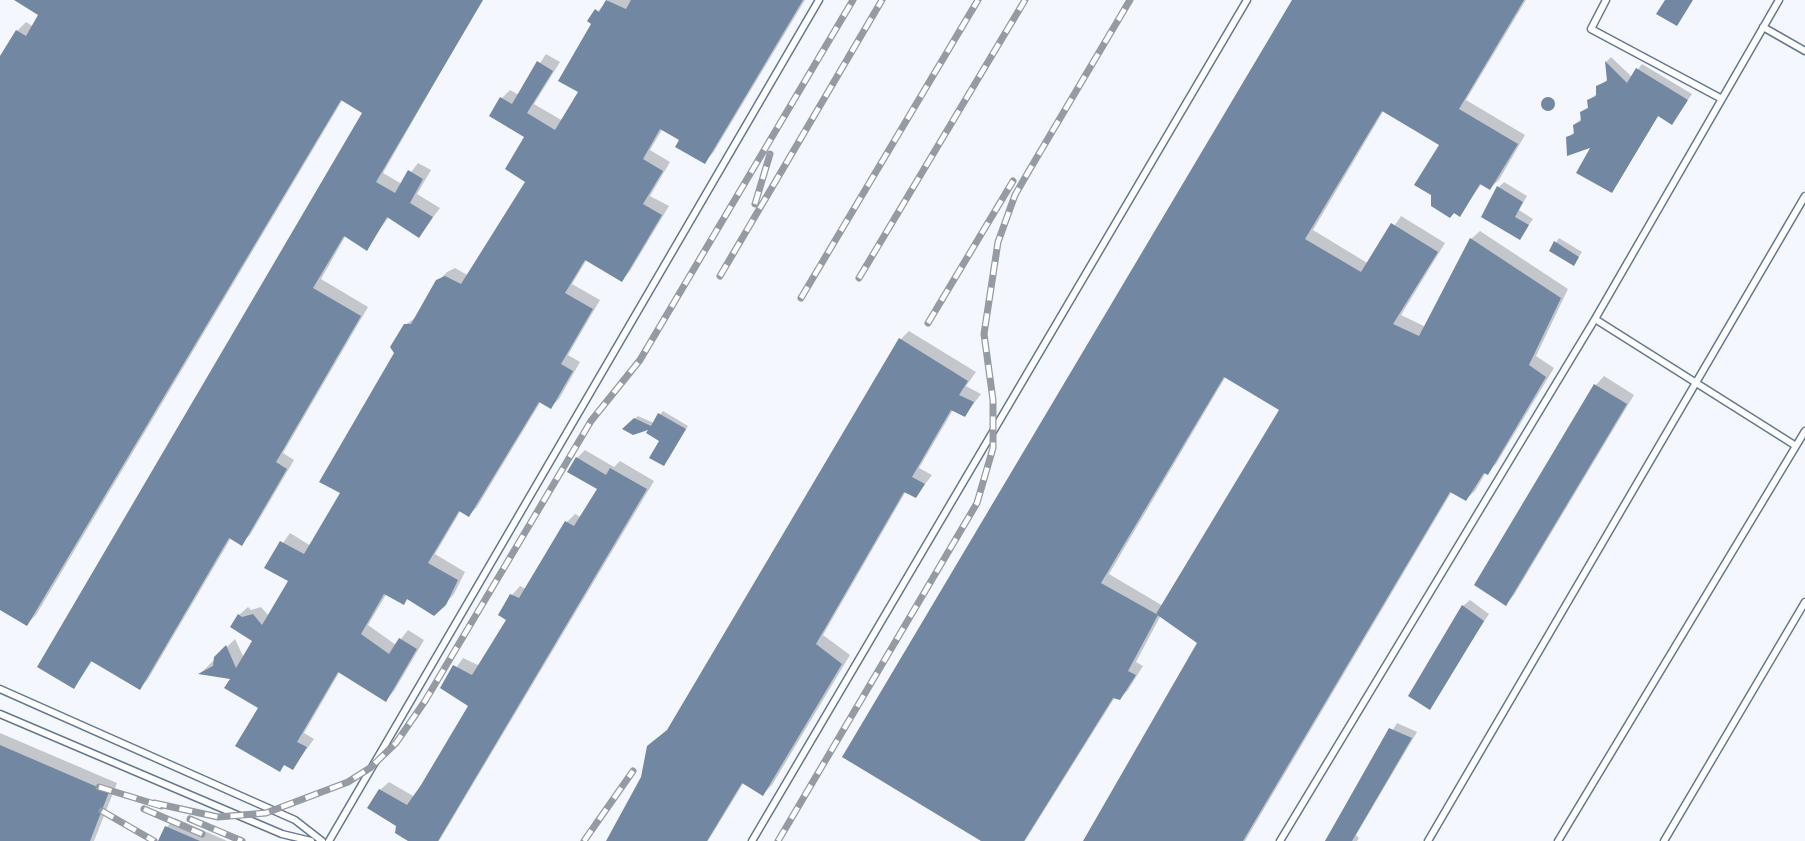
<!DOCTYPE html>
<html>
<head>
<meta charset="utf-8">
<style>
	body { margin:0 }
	canvas { display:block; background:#f4f8fe }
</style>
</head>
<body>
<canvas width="1805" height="841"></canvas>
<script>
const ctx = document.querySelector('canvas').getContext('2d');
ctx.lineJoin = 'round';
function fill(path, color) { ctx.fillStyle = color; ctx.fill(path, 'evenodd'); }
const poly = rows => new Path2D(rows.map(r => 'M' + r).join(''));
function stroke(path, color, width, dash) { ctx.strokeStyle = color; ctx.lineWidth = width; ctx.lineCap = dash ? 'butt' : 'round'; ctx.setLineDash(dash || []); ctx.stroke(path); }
const shadow = poly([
	[29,0,482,0,383,173,402,184,418,163,431,170,417,194,440,208,419,236,389,217,366,248,346,235,321,279,368,307,283,453,294,460,250,535,241,543,231,538,148,679,140,688,93,660,74,687,365,112,343,99,36,615,27,624,0,607,0,60,17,31,26,22,34,27,41,15],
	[608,0,805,0,713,153,704,162,682,139,663,128,650,150,670,162,650,196,669,206,630,271,622,280,587,259,572,284,600,300,568,355,580,362,559,399,551,407,541,401,477,507,469,515,461,510,435,554,465,572,454,594,445,604,408,598,403,603,387,593,368,625,396,645,408,630,424,640,394,691,386,700,340,671,304,733,314,739,293,768,285,764,279,770,260,708,233,677,201,673,235,639,244,658,255,640,239,615,248,607,251,610,261,607,269,616,290,581,266,567,290,533,311,546,342,493,405,325,418,316,438,281,447,272,455,268,469,276,528,181,526,137,502,98,510,90,519,95,546,54,560,62,534,104,563,121,580,91,593,23,590,20],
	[1294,0,1526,0,1466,100,1525,135,1499,180,1490,188,1482,183,1459,215,1441,145,1384,110,1313,230,1369,264,1401,216,1445,243,1401,315,1426,327,1471,239,1480,231,1568,289,1536,356,1554,368,1496,464,1486,472,1475,491,1466,499,1452,491,1245,841,1085,841,1200,643,1161,615,1136,662,1143,666,1128,690,1120,698,1115,697,1025,841,985,841],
	[1226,376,1281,409,1163,606,1109,574],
	[1611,57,1632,77,1642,64,1692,94,1672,123,1659,115,1612,191,1594,145,1568,138,1575,131,1574,125,1582,118,1582,112,1590,106,1589,100,1598,93,1598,87,1608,79,1606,62],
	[1550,97,1555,101,1550,109,1544,105],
	[1504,182,1527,196,1519,210,1533,219,1520,237,1498,188],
	[1559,238,1582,252,1574,264,1551,250],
	[909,331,976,372,966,386,981,394,965,415,953,410,919,468,932,475,916,496,906,491,823,635,850,655,772,785,763,794,744,782,708,841,608,841,643,777,649,746,671,727,901,339],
	[1604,376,1634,395,1514,595,1506,604,1476,584,1596,385],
	[663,411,688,426,667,461,661,440,652,427,624,428,638,416,654,423],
	[585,450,614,467,620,461,654,481,439,841,411,841,398,825,380,790,389,782,415,797,470,705,442,688,463,658,480,666,509,619,500,614,512,595,520,586,526,589,567,522,575,514,582,518,599,489,577,458],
	[1470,600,1489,614,1429,707,1463,606],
	[1397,723,1417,732,1356,835,1359,838,1357,841,1325,841],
	[0,733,117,783,94,841,0,841],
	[175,818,227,841,160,841,167,827]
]);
const building = poly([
	[14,0,483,0,376,182,395,193,408,170,423,179,410,203,433,217,419,238,387,217,367,251,344,236,313,288,361,316,276,462,287,469,242,546,229,538,140,690,91,661,74,689,37,667,362,113,341,100,27,626,0,610,0,56,16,30,26,36,38,15],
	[606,0,626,9,631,0,803,0,705,164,675,147,679,140,660,129,643,159,663,171,643,204,662,215,622,282,585,260,565,293,593,309,561,364,573,371,551,409,539,402,469,517,459,511,428,563,458,580,446,605,434,616,407,599,404,605,384,594,361,634,389,654,399,638,417,649,386,702,338,672,297,742,307,747,293,770,284,765,280,772,235,746,258,708,224,688,230,679,198,674,213,666,214,657,226,645,236,668,252,641,230,627,238,614,242,617,253,614,262,625,288,581,264,568,280,541,304,554,340,493,319,482,394,353,390,347,404,324,411,324,436,280,445,276,461,284,525,182,505,169,524,137,489,116,500,97,512,104,537,61,553,71,527,113,555,130,578,92,558,81,591,24,587,21,595,9,599,12],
	[1292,0,1524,0,1459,109,1518,144,1490,190,1480,184,1460,217,1454,213,1450,218,1431,206,1431,195,1414,185,1439,145,1382,111,1305,239,1361,272,1391,223,1438,252,1393,324,1419,336,1470,238,1561,298,1529,365,1546,377,1488,475,1484,473,1466,501,1450,492,1243,841,1083,841,1197,643,1156,614,1279,410,1224,377,1101,583,1158,615,1128,671,1136,675,1120,700,1113,698,1024,841,981,841,842,757],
	[1665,0,1693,0,1677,26,1656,14],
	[1605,61,1627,83,1636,68,1688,100,1672,125,1658,116,1612,193,1576,173,1590,148,1567,156,1566,137,1574,134,1573,125,1581,121,1580,112,1588,108,1587,100,1596,96,1596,86,1607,81],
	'1541 104a7 7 0 1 1 14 0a7 7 0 1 1-14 0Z',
	[1497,186,1523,202,1515,217,1529,225,1520,240,1481,217],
	[1554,241,1579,257,1574,266,1549,251],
	[899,338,968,381,959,395,974,402,965,417,951,410,912,477,925,484,916,498,904,492,816,644,842,664,763,796,742,783,707,841,606,841,641,777,647,746,667,730],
	[1594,384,1627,404,1506,606,1474,585],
	[658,413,686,429,664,466,649,458,659,441,646,433,648,430,633,435,622,429,634,418,651,426],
	[576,457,606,475,610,468,647,489,438,841,408,841,395,833,396,826,367,808,379,789,407,805,421,785,468,706,440,688,453,665,472,675,506,620,498,615,510,594,519,598,565,521,574,526,597,489,567,472],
	[1462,605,1484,621,1430,710,1408,696],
	[1389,728,1412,738,1352,841,1325,841],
	[0,745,109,792,90,841,0,841],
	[165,826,200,841,158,841]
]);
const lane = poly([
	[1606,0,1591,29,1722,99],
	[1763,27,1805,51],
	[1595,319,1796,446,1805,431],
	[0,689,295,820,322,841],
	[0,714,282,834,311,841],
	[329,841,819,0],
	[752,841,1247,0],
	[1280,841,1595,319,1779,0],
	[1428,841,1805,196],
	[1558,841,1796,446],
	[1664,841,1805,602]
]);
const rail = poly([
	[755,204,770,154],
	[720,276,882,0],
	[859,278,1025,0],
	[801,298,978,0],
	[928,323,1013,181],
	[99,787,161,806],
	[154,803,218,817,266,813,348,782,370,768,396,743,425,701,591,421,640,360,853,0],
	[144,809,202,834],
	[102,811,154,841],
	[190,819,242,841],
	[584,841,633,771],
	[778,841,977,503,993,448,993,400,984,334,998,242,1015,195,1030,169,1130,0]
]);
fill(shadow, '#0003');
fill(building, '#7287a2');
stroke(lane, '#647892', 9);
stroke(lane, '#fff', 6);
stroke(rail, '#959ba3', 7);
stroke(rail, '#fff', 4.5, [13]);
</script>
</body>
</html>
